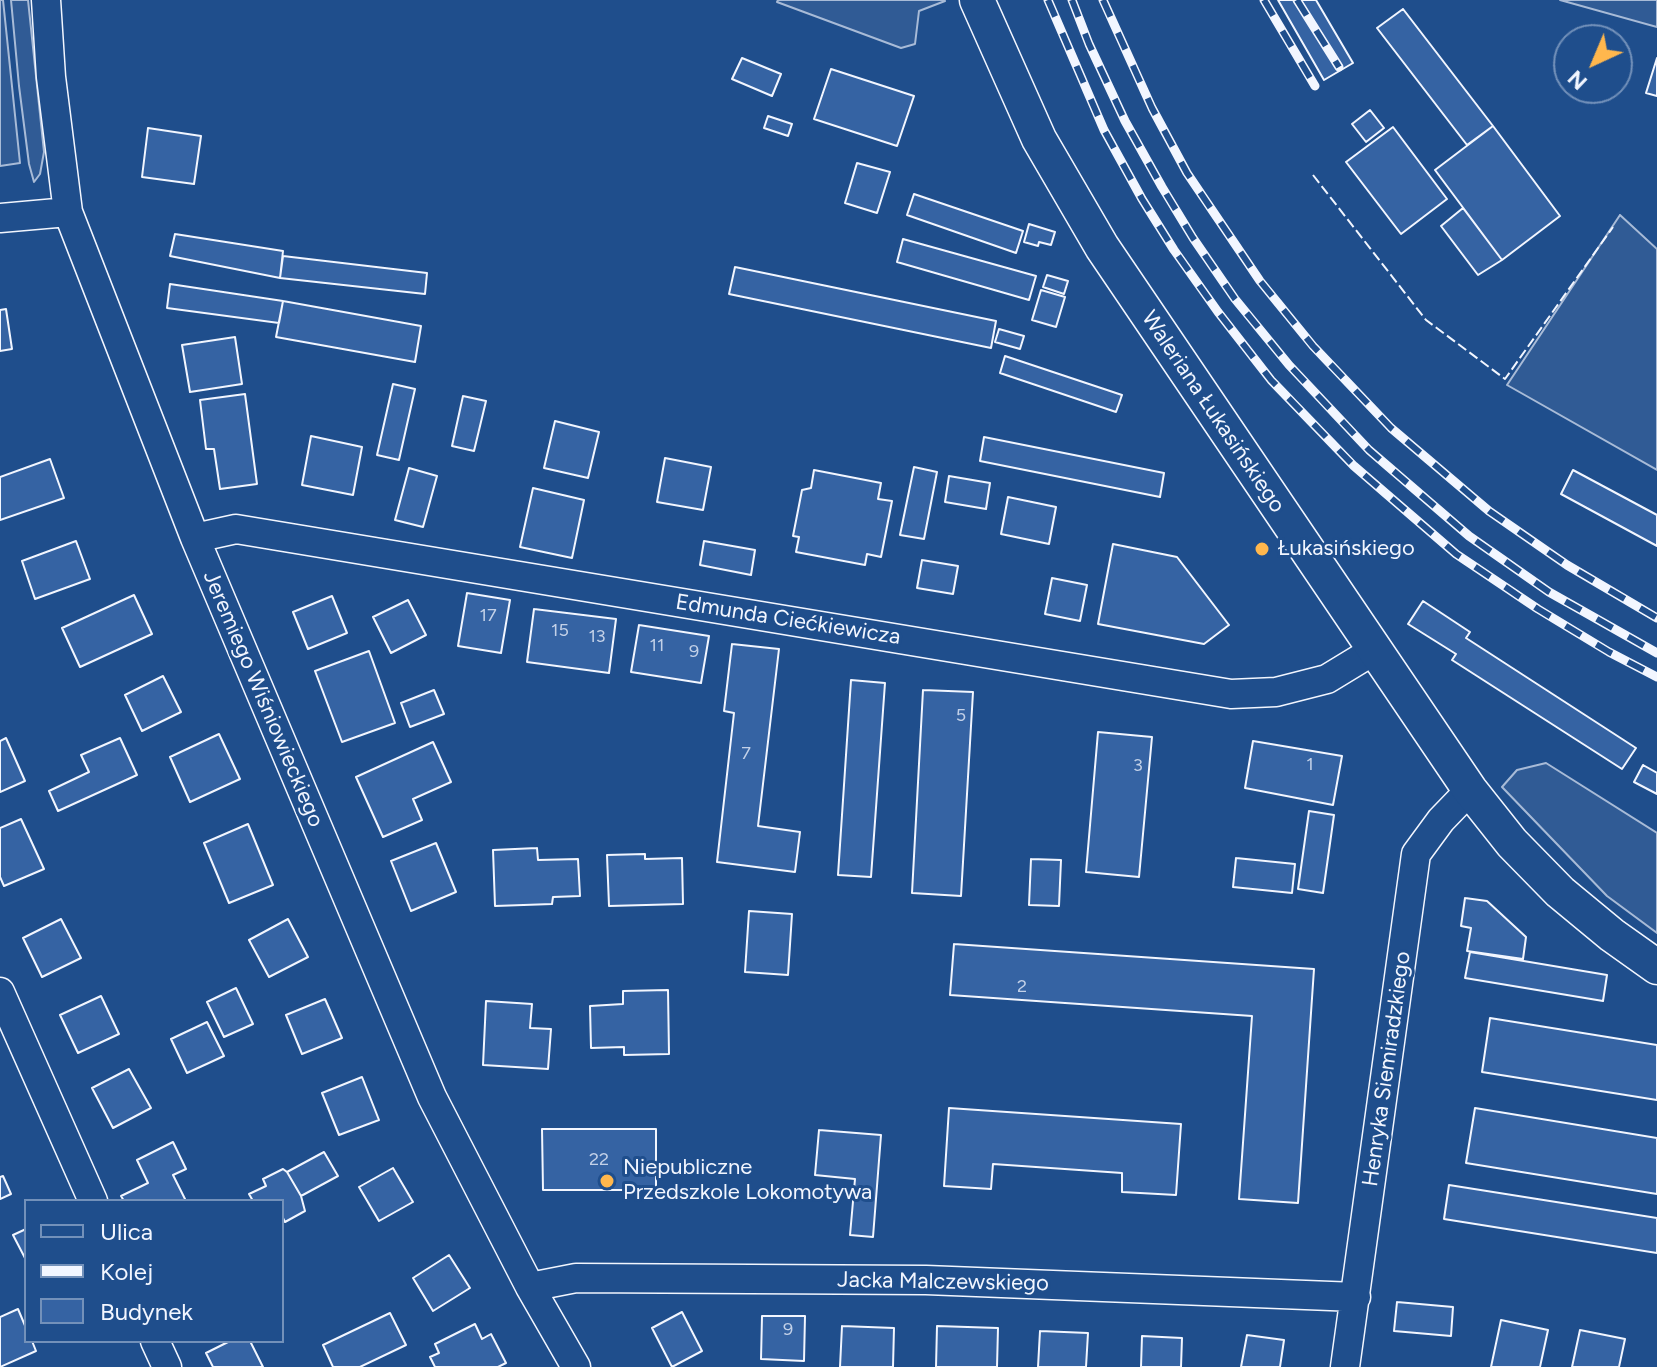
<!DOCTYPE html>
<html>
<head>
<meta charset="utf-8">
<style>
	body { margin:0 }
	#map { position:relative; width:1657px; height:1367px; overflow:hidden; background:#1f4e8c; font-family:Figtree,sans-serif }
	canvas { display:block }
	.legend { position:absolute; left:24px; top:1199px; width:260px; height:144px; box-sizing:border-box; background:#1f4e8c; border:2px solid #7391ba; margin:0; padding:10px 14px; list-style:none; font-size:24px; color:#f2f6ff }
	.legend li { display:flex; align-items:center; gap:16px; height:40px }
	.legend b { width:40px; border:2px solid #7391ba }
	.north { position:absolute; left:1553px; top:24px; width:80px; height:80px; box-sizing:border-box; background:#1f4e8c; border:2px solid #7391ba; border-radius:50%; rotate:224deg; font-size:22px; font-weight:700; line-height:32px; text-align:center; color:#f2f6ff }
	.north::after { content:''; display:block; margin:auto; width:28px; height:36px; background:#ffb74d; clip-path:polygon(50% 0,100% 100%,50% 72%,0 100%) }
</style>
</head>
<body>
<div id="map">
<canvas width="1657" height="1367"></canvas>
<ul class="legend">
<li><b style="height:10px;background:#1f4e8c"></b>Ulica</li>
<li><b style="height:10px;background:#f2f6ff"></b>Kolej</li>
<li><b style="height:22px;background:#3563a3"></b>Budynek</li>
</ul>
<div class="north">N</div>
</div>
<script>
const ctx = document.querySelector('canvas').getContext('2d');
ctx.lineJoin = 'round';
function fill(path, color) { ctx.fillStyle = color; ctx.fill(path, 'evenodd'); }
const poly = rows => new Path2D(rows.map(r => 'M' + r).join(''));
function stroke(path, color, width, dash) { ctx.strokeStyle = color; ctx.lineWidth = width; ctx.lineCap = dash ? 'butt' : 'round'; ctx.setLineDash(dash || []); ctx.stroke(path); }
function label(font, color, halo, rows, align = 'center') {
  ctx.font = font + ' Figtree,sans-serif'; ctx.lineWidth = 6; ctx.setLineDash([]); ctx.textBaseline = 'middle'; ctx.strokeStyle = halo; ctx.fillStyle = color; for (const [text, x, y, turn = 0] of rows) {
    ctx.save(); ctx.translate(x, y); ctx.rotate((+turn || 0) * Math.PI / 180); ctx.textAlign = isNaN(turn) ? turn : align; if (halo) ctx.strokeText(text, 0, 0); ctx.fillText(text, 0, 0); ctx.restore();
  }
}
const built = poly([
	[0,0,3,0,20,163,0,166,0,0],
	[11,0,28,0,44,152,40,174,34,182,29,164,19,86,11,0],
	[778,0,944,0,945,1,919,11,915,44,901,48,777,2,778,0],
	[1560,0,1657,0,1657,27,1560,0],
	[1620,215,1657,249,1657,470,1507,385,1620,215],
	[1546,763,1657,833,1657,933,1607,896,1502,787,1517,770,1546,763]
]);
const building = poly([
	[1278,0,1316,0,1353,63,1324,80,1278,0],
	[1403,9,1493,126,1467,145,1377,28,1403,9],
	[742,58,781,74,772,96,732,79,742,58],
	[1657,58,1657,96,1646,93,1657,58],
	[831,69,914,96,897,146,814,119,831,69],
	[1370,110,1384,128,1366,142,1352,124,1370,110],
	[768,116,792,124,788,136,764,128,768,116],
	[1493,126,1560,216,1502,260,1435,170,1493,126],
	[1393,127,1447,199,1401,234,1346,162,1393,127],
	[148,128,201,136,194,184,142,177,148,128],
	[857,163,890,172,877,213,845,203,857,163],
	[914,194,1023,231,1016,253,907,215,914,194],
	[1463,208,1502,260,1478,275,1441,226,1463,208],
	[1029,224,1055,232,1051,245,1039,242,1038,246,1024,242,1029,224],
	[175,234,283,251,280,278,170,256,175,234],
	[903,239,1036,276,1029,300,897,262,903,239],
	[283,256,427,273,425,294,280,278,283,256],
	[735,267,996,321,991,348,729,294,735,267],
	[1047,275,1068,281,1064,294,1043,287,1047,275],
	[170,284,283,301,279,323,167,308,170,284],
	[1041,290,1065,297,1056,327,1032,320,1041,290],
	[283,301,421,326,415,362,276,337,283,301],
	[6,309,12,349,0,351,0,310,6,309],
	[999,329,1024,336,1020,349,995,342,999,329],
	[235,337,242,384,190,392,182,345,235,337],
	[1005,356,1122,395,1116,412,1000,373,1005,356],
	[393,384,415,389,399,460,377,455,393,384],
	[245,394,257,484,220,489,214,449,206,449,200,400,245,394],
	[463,396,486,401,474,451,452,446,463,396],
	[555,421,599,432,588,478,544,468,555,421],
	[311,436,362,447,353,495,302,485,311,436],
	[984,437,1164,473,1160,497,980,461,984,437],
	[665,458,711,467,703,510,657,502,665,458],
	[50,459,64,498,0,520,0,477,50,459],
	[914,467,937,472,924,539,900,535,914,467],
	[409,468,437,476,423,527,395,520,409,468],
	[814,470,881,483,878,499,892,501,881,557,867,554,865,565,796,552,799,537,793,536,802,490,811,488,814,470],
	[1573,470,1657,515,1657,546,1561,494,1573,470],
	[949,476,990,483,986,509,945,502,949,476],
	[533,488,584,500,572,558,520,547,533,488],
	[1008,497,1056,507,1049,544,1001,534,1008,497],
	[76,541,90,579,35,599,22,561,76,541],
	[704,541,755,550,751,575,700,565,704,541],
	[1113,544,1177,557,1229,625,1204,644,1098,624,1113,544],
	[922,560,958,566,953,594,917,588,922,560],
	[1052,578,1087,585,1080,621,1045,614,1052,578],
	[467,593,510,600,501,653,458,646,467,593],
	[134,595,152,634,80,667,62,628,134,595],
	[332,596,347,633,308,649,293,612,332,596],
	[408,600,426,635,391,653,373,617,408,600],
	[1423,601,1470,632,1466,638,1636,748,1622,769,1452,660,1456,654,1408,624,1423,601],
	[534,609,616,619,609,673,527,662,534,609],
	[639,625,709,636,701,683,631,672,639,625],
	[732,644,779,649,758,826,800,832,795,872,717,862,734,713,724,711,732,644],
	[369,651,395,723,342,742,315,671,369,651],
	[163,676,181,712,142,731,125,695,163,676],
	[851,680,885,683,871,877,838,875,851,680],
	[434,690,444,714,410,727,401,703,434,690],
	[923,690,973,692,961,896,912,893,923,690],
	[1098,732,1152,737,1139,877,1086,872,1098,732],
	[219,734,240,779,190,802,170,757,219,734],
	[6,738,25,781,0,792,0,741,6,738],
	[120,738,137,775,58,811,49,791,89,772,81,755,120,738],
	[1253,741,1342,756,1333,805,1245,788,1253,741],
	[433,742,451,782,413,799,422,820,383,837,356,777,433,742],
	[1643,765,1657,773,1657,794,1634,782,1643,765],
	[1309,811,1334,815,1323,893,1298,889,1309,811],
	[21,819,44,869,4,886,0,877,0,828,21,819],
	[248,824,273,885,229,903,204,843,248,824],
	[436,843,456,892,411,911,391,861,436,843],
	[537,848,538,860,578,859,580,896,553,897,552,904,495,906,493,850,537,848],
	[645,854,645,859,682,858,683,904,609,906,607,855,645,854],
	[1236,858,1295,864,1292,893,1233,887,1236,858],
	[1031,859,1061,860,1059,906,1029,905,1031,859],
	[1465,898,1487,901,1526,937,1523,959,1467,951,1471,928,1461,926,1465,898],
	[749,911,792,914,788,975,745,972,749,911],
	[61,919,81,958,42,977,23,938,61,919],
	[288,919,308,957,269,977,249,940,288,919],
	[954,944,1314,969,1298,1203,1239,1199,1252,1016,950,995,954,944],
	[1470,952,1607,975,1603,1001,1465,978,1470,952],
	[236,988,253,1024,224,1037,207,1002,236,988],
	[668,990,669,1054,624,1055,624,1047,591,1048,590,1006,623,1004,623,991,668,990],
	[101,996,119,1034,78,1053,60,1015,101,996],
	[325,999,342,1038,302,1054,286,1015,325,999],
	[486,1001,532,1004,530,1028,551,1029,548,1069,483,1065,486,1001],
	[1490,1018,1657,1045,1657,1100,1482,1072,1490,1018],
	[207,1022,224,1056,187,1073,171,1039,207,1022],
	[129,1069,151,1108,113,1128,92,1088,129,1069],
	[362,1077,379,1120,339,1135,322,1093,362,1077],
	[949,1108,1181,1124,1176,1195,1122,1192,1122,1173,993,1164,991,1189,944,1186,949,1108],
	[1475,1108,1657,1138,1657,1194,1466,1163,1475,1108],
	[542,1129,656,1129,656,1190,543,1190,542,1129],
	[819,1130,881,1135,873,1237,850,1235,855,1179,815,1175,819,1130],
	[173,1142,186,1169,173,1175,186,1201,124,1201,121,1196,148,1183,137,1160,173,1142],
	[324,1152,338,1176,301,1196,287,1172,324,1152],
	[393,1168,413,1202,379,1221,359,1187,393,1168],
	[283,1169,287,1172,301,1196,305,1211,285,1222,282,1216,282,1201,253,1201,249,1194,266,1186,263,1179,283,1169],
	[3,1176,11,1194,0,1199,0,1177,3,1176],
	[1449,1185,1657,1218,1657,1253,1444,1219,1449,1185],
	[26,1229,26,1260,13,1235,26,1229],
	[449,1255,470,1288,433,1311,413,1278,449,1255],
	[1397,1302,1453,1307,1451,1336,1394,1331,1397,1302],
	[18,1309,26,1328,26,1341,32,1341,36,1351,0,1367,0,1317,18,1309],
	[682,1312,702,1351,672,1367,652,1328,682,1312],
	[390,1313,406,1345,360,1367,333,1367,323,1345,390,1313],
	[762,1316,805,1316,804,1361,761,1359,762,1316],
	[1501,1320,1548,1330,1540,1367,1491,1367,1501,1320],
	[475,1324,482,1339,491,1334,506,1363,498,1367,435,1367,430,1357,439,1353,435,1344,475,1324],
	[842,1326,894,1328,893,1367,840,1367,842,1326],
	[937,1326,998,1328,997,1367,936,1367,937,1326],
	[1580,1330,1625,1339,1619,1367,1572,1367,1580,1330],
	[1040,1331,1088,1333,1086,1367,1038,1367,1040,1331],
	[1247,1335,1284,1340,1280,1367,1241,1367,1247,1335],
	[1142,1336,1182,1338,1181,1367,1141,1367,1142,1336],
	[230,1341,250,1341,263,1367,213,1367,206,1353,230,1341]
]);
const minor = poly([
	[46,0,51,77,68,212,195,538,432,1097,530,1287,576,1367],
	[0,218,68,212],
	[195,538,236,529,1231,694,1276,692,1327,679,1373,651],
	[0,992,93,1201],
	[530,1287,576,1278,926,1280,1356,1297],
	[155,1341,167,1367],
	[1345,1367,1416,854,1441,820,1470,790]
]);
const tertiary = poly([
	[977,0,1039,139,1102,247,1470,790,1512,843,1560,892,1612,935,1657,967]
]);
const rail = poly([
	[1048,0,1104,130,1142,199,1174,250,1218,312,1271,380,1354,466,1456,554,1538,609,1609,652,1657,677],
	[1072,0,1089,44,1125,121,1162,187,1193,238,1235,299,1289,365,1369,450,1469,536,1549,592,1657,653],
	[1103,0,1152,108,1187,173,1260,281,1313,346,1391,428,1489,511,1567,565,1657,618],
	[1264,0,1315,86],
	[1297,0,1339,67]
]);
const fence = poly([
	[1313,175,1426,320,1505,379,1613,227]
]);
const markers = [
	[1262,549,8,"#ffb74d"],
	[607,1181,8,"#ffb74d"]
];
const numberNames = [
	["17",488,616],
	["15",560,631],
	["13",597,637],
	["11",657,646],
	["9",694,652],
	["5",961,716],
	["7",746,754],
	["1",1310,765],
	["3",1138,766],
	["2",1022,987],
	["22",599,1160],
	["9",788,1330]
];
const streetNames = [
	["Waleriana Łukasińskiego",1213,412,56],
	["Edmunda Ciećkiewicza",788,620,9],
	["Jeremiego Wiśniowieckiego",263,699,67],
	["Henryka Siemiradzkiego",1387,1069,-82],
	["Jacka Malczewskiego",943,1282,1]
];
const poiNames = [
	["Łukasińskiego",1278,549],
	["Niepubliczne",623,1168],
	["Przedszkole Lokomotywa",623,1193]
];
fill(built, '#305b95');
stroke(built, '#a8bbd7', 2);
fill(building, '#3563a3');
stroke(building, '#f2f6ff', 2);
stroke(minor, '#f2f6ff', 31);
stroke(tertiary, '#f2f6ff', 37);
stroke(minor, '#1f4e8c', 28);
stroke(tertiary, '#1f4e8c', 34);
stroke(rail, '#f2f6ff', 9);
stroke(rail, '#1f4e8c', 6, [18]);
stroke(fence, '#f2f6ff', 2, [10, 4]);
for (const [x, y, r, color] of markers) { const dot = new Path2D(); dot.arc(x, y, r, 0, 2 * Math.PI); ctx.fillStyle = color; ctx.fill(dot); stroke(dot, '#1f4e8c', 3); }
label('18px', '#c3d1e8', null, numberNames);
label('22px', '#f2f6ff', '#1f4e8c', streetNames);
label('22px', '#f2f6ff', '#1f4e8c', poiNames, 'left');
</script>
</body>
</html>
